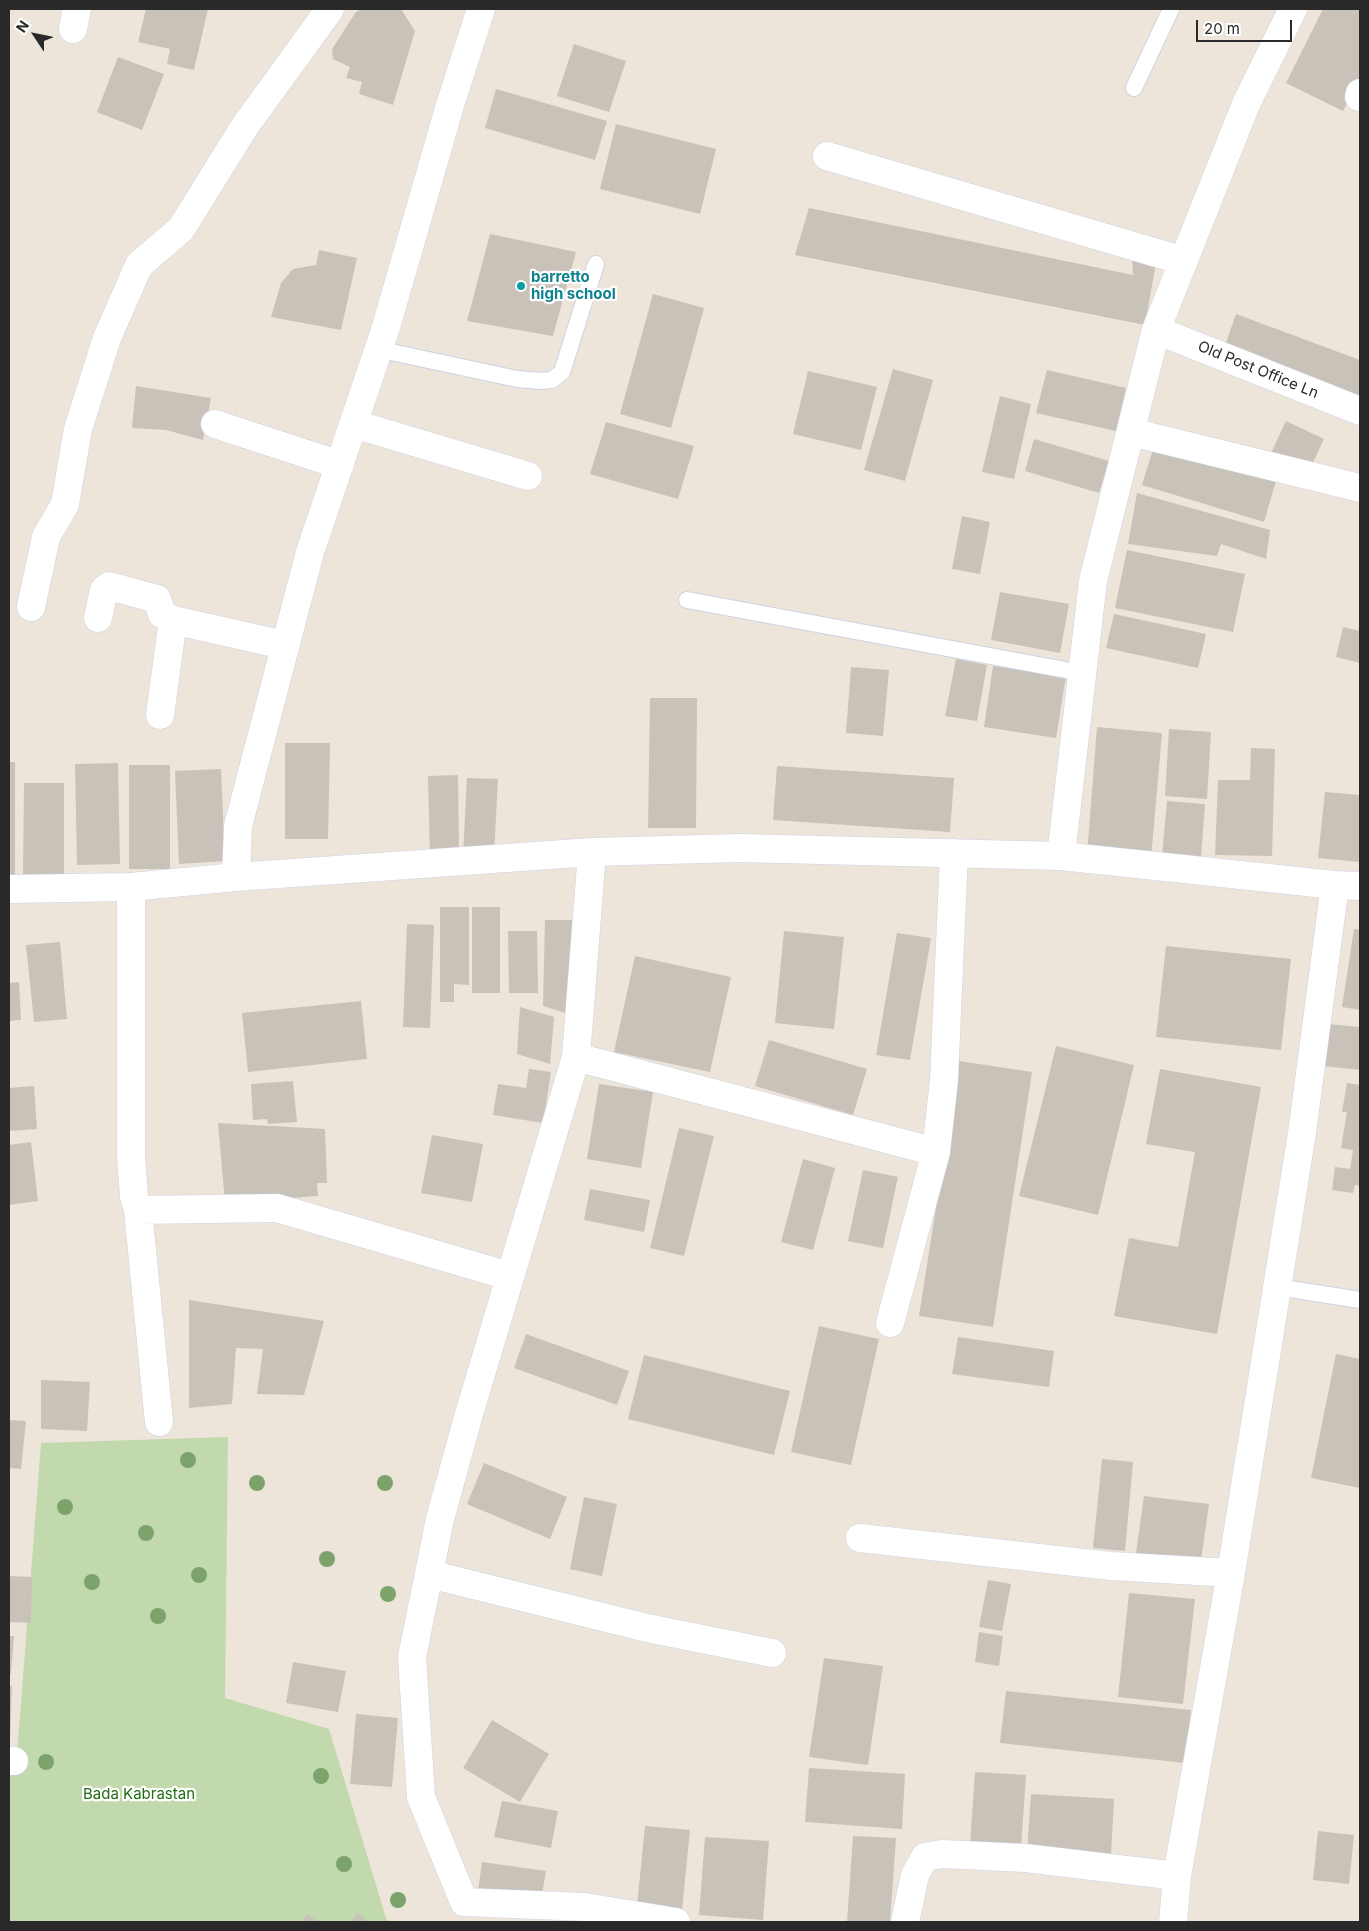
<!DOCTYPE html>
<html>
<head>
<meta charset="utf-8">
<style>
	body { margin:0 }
	#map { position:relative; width:1369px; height:1931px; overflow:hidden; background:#ede5d9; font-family:Inter,sans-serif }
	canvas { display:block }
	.frame { position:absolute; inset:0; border:10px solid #292929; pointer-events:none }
	.north { position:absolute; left:10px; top:10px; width:50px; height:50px; -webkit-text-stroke:4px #fff; paint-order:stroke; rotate:304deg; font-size:14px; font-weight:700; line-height:20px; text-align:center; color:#292929 }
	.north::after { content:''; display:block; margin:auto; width:18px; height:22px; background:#292929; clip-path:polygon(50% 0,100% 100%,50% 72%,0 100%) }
	.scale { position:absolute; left:1196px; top:20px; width:96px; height:22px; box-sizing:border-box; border:2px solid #292929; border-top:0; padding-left:6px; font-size:15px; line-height:18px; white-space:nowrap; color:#292929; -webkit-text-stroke:4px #fff; paint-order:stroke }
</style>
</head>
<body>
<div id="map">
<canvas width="1369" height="1931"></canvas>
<div class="frame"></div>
<div class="north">N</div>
<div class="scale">20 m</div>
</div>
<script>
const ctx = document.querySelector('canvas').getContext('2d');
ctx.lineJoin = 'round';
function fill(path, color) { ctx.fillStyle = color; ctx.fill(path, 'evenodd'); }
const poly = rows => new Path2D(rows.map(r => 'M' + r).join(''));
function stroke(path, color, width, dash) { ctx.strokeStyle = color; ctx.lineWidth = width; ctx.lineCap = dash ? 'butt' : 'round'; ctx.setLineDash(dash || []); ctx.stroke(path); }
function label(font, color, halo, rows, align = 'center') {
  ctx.font = font + ' Inter,sans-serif'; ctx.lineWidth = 4.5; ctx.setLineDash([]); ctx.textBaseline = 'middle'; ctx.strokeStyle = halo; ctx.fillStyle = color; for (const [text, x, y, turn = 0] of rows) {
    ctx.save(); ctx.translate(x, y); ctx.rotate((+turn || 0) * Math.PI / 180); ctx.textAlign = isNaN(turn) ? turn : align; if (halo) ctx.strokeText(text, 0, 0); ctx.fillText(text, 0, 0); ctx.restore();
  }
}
const cemetery = poly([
	[228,1437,225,1698,329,1729,386,1918,389,1922,9,1922,9,1755,17,1755,41,1443]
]);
const building = poly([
	[146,9,208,9,194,70,167,64,170,49,138,42],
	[362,9,401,9,415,31,393,105,359,94,362,82,346,78,350,67,333,59,332,49,356,12],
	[1323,9,1360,9,1360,78,1343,111,1286,83],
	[574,44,626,61,609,112,557,96],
	[118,57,164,74,142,130,97,112],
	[496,89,607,121,595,160,485,128],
	[616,124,716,149,700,214,600,189],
	[809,208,1133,275,1132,259,1156,263,1145,325,795,255],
	[490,234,576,252,553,336,467,321],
	[319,250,357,258,341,330,271,317,281,283,293,269,316,265],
	[653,294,704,308,671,428,620,414],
	[1236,314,1360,360,1360,401,1223,351],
	[893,369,933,380,905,481,864,470],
	[1047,370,1126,388,1116,431,1036,413],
	[808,371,877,387,861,450,793,434],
	[136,386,211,398,203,440,166,430,132,428],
	[1000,396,1031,404,1014,479,982,472],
	[1286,421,1324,439,1309,471,1271,453],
	[606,422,694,446,678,499,590,474],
	[1034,439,1109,461,1099,493,1025,471],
	[1155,443,1276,481,1264,522,1142,485],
	[1137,493,1270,530,1266,559,1221,544,1217,556,1128,544],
	[962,516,990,522,980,574,952,569],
	[1127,550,1245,574,1233,632,1115,608],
	[1000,592,1069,604,1060,653,991,640],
	[1114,614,1206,634,1198,668,1106,648],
	[1343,627,1360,631,1360,663,1336,657],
	[956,659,987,665,977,721,945,716],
	[993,666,1066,676,1056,738,984,727],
	[851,667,889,670,883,736,846,733],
	[650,698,697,698,696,828,648,828],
	[1097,727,1162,733,1151,859,1087,855],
	[1169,729,1211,732,1207,799,1165,796],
	[285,743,330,743,328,839,285,839],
	[1251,748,1275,749,1272,856,1215,855,1218,780,1250,780],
	[9,762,15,762,15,876,9,876],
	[118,763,120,864,77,865,75,764],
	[129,765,170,765,170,869,129,869],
	[777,766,954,778,950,832,773,820],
	[221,769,225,861,179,864,175,771],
	[458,775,459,857,430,858,428,776],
	[467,778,498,779,494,855,463,854],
	[24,783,64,783,64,876,23,877],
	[1325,792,1360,795,1360,862,1318,858],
	[1167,801,1205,804,1201,857,1162,855],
	[440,907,469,907,469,985,454,984,454,1002,440,1002],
	[472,907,500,907,500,993,472,993],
	[545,920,572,920,569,1014,543,1006],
	[407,924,434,925,430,1028,403,1027],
	[1354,929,1360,930,1360,1010,1342,1007],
	[508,931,537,931,538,993,509,993],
	[784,931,844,937,834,1029,775,1023],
	[897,933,931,938,910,1060,876,1055],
	[60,942,67,1019,34,1022,26,945],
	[1166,946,1291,959,1281,1050,1156,1037],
	[635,956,731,977,710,1072,614,1052],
	[19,982,21,1020,9,1021,9,983],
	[361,1001,367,1059,248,1072,242,1013],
	[520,1007,554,1017,550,1064,517,1054],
	[1328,1024,1360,1027,1360,1070,1324,1066],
	[769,1040,867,1069,853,1115,755,1086],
	[1056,1046,1134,1065,1098,1215,1019,1196],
	[959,1061,1032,1072,993,1327,919,1316],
	[529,1069,551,1072,543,1123,493,1115,498,1084,526,1088],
	[1160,1069,1261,1087,1217,1334,1114,1316,1129,1238,1178,1247,1195,1152,1146,1144],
	[293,1081,297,1122,268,1124,267,1119,253,1120,251,1084],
	[1347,1083,1360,1085,1360,1186,1355,1185,1353,1193,1332,1190,1335,1167,1350,1169,1353,1150,1341,1148,1347,1112,1342,1112],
	[599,1084,653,1092,641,1168,587,1159],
	[34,1086,37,1129,9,1131,9,1088],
	[218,1123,325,1129,327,1183,317,1183,318,1196,225,1203],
	[679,1128,714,1136,684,1256,650,1248],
	[432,1135,483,1144,472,1202,421,1193],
	[31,1142,38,1201,9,1205,9,1145],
	[803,1159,835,1168,813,1250,781,1242],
	[863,1170,898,1177,883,1248,848,1241],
	[590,1189,650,1200,644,1232,584,1220],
	[189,1300,324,1321,304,1395,257,1394,263,1349,236,1348,232,1404,189,1408],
	[819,1326,879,1339,851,1465,791,1452],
	[526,1334,629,1371,617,1405,514,1368],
	[958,1337,1054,1351,1049,1387,952,1374],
	[1336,1354,1360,1359,1360,1488,1311,1478],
	[644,1355,790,1391,774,1455,628,1419],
	[41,1380,90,1382,87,1431,41,1429],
	[9,1420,26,1421,21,1469,9,1468],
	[1102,1459,1133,1462,1125,1551,1093,1548],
	[484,1463,567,1497,550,1539,467,1504],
	[1144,1496,1209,1504,1200,1568,1135,1560],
	[584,1497,617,1504,602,1576,570,1569],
	[9,1576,32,1577,31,1623,9,1622],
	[988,1580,1011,1584,1002,1631,979,1627],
	[1129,1593,1195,1599,1183,1704,1118,1697],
	[979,1632,1003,1636,999,1666,975,1662],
	[9,1636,14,1636,11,1674,9,1674],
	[824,1658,883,1666,868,1765,809,1757],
	[293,1662,346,1671,338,1712,286,1703],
	[9,1685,12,1686,10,1741,9,1741],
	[1006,1691,1191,1710,1185,1763,1000,1743],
	[356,1714,398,1718,392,1787,350,1784],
	[492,1720,549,1754,520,1802,463,1768],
	[809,1768,905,1774,902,1829,805,1822],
	[975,1772,1026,1775,1021,1848,970,1844],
	[1031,1794,1114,1799,1111,1856,1027,1852],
	[502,1801,558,1811,551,1848,494,1837],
	[645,1826,690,1830,682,1910,637,1906],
	[1318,1831,1354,1835,1349,1884,1313,1880],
	[853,1836,896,1838,890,1922,847,1922],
	[705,1837,769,1841,763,1920,699,1915],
	[482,1862,546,1871,541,1900,478,1891],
	[358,1913,368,1922,350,1922],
	[308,1914,319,1922,301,1922]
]);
const lane = poly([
	[1134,88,1171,9],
	[377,349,517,379,541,381,552,380,562,372,596,264],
	[687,600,1082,673],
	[1277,1287,1360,1300]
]);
const street = poly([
	[73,29,77,9],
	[1359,97,1360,93],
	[827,156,1184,261],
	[1156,330,1360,411],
	[215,424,340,465],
	[354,424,528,476],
	[1131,432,1360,488],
	[31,607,46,537,65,504,78,429,107,338,139,265,181,229,245,126,330,9],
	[98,618,104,590,109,586,157,599,162,614,173,620,284,645],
	[160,715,173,620],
	[592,852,576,1057,469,1414,440,1519,412,1657,421,1797,464,1902,585,1907,676,1922],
	[1061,856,1093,581,1156,330,1246,104,1293,9],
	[236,877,238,826,310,552,386,327,450,105,481,9],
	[131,887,131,1157,134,1197,138,1210,277,1208,509,1276],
	[576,1057,936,1152],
	[138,1210,159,1422],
	[890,1323,936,1152,944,1080,954,853],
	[860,1538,1111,1566,1231,1573],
	[429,1574,647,1628,772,1653],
	[9,1761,14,1761],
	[905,1922,915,1875,925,1857,942,1854,1025,1858,1177,1876]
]);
const secondary = poly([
	[9,889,131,887,236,877,592,852,740,848,1061,856,1335,885,1360,886],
	[1173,1922,1177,1876,1231,1573,1302,1133,1335,885]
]);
const trees = [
	[188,1460],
	[257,1483],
	[385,1483],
	[65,1507],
	[146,1533],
	[327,1559],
	[199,1575],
	[92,1582],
	[388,1594],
	[158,1616],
	[46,1762],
	[321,1776],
	[344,1864],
	[398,1900]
];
const markers = [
	[521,286,5,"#0f9aa8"]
];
const cultureNames = [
	["barretto",531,277],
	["high school",531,294]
];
const streetNames = [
	["Old Post Office Ln",1258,370,22]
];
const parkNames = [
	["Bada Kabrastan",139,1794]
];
fill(cemetery, '#c2d9ae');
fill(building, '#c8c2b9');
stroke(lane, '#ced2e4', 18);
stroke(street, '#ced2e4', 29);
stroke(secondary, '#ced2e4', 29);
stroke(lane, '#fff', 16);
stroke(street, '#fff', 28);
stroke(secondary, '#fff', 28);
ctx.fillStyle = '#7da36c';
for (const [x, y] of trees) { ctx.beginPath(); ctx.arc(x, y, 8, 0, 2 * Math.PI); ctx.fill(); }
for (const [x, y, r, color] of markers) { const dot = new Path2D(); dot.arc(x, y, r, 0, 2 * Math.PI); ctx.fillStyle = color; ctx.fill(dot); stroke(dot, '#fff', 2); }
label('bold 15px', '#0d838f', '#fff', cultureNames, 'left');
label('15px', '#292929', '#fff', streetNames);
label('15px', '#226d12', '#fff', parkNames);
</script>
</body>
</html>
